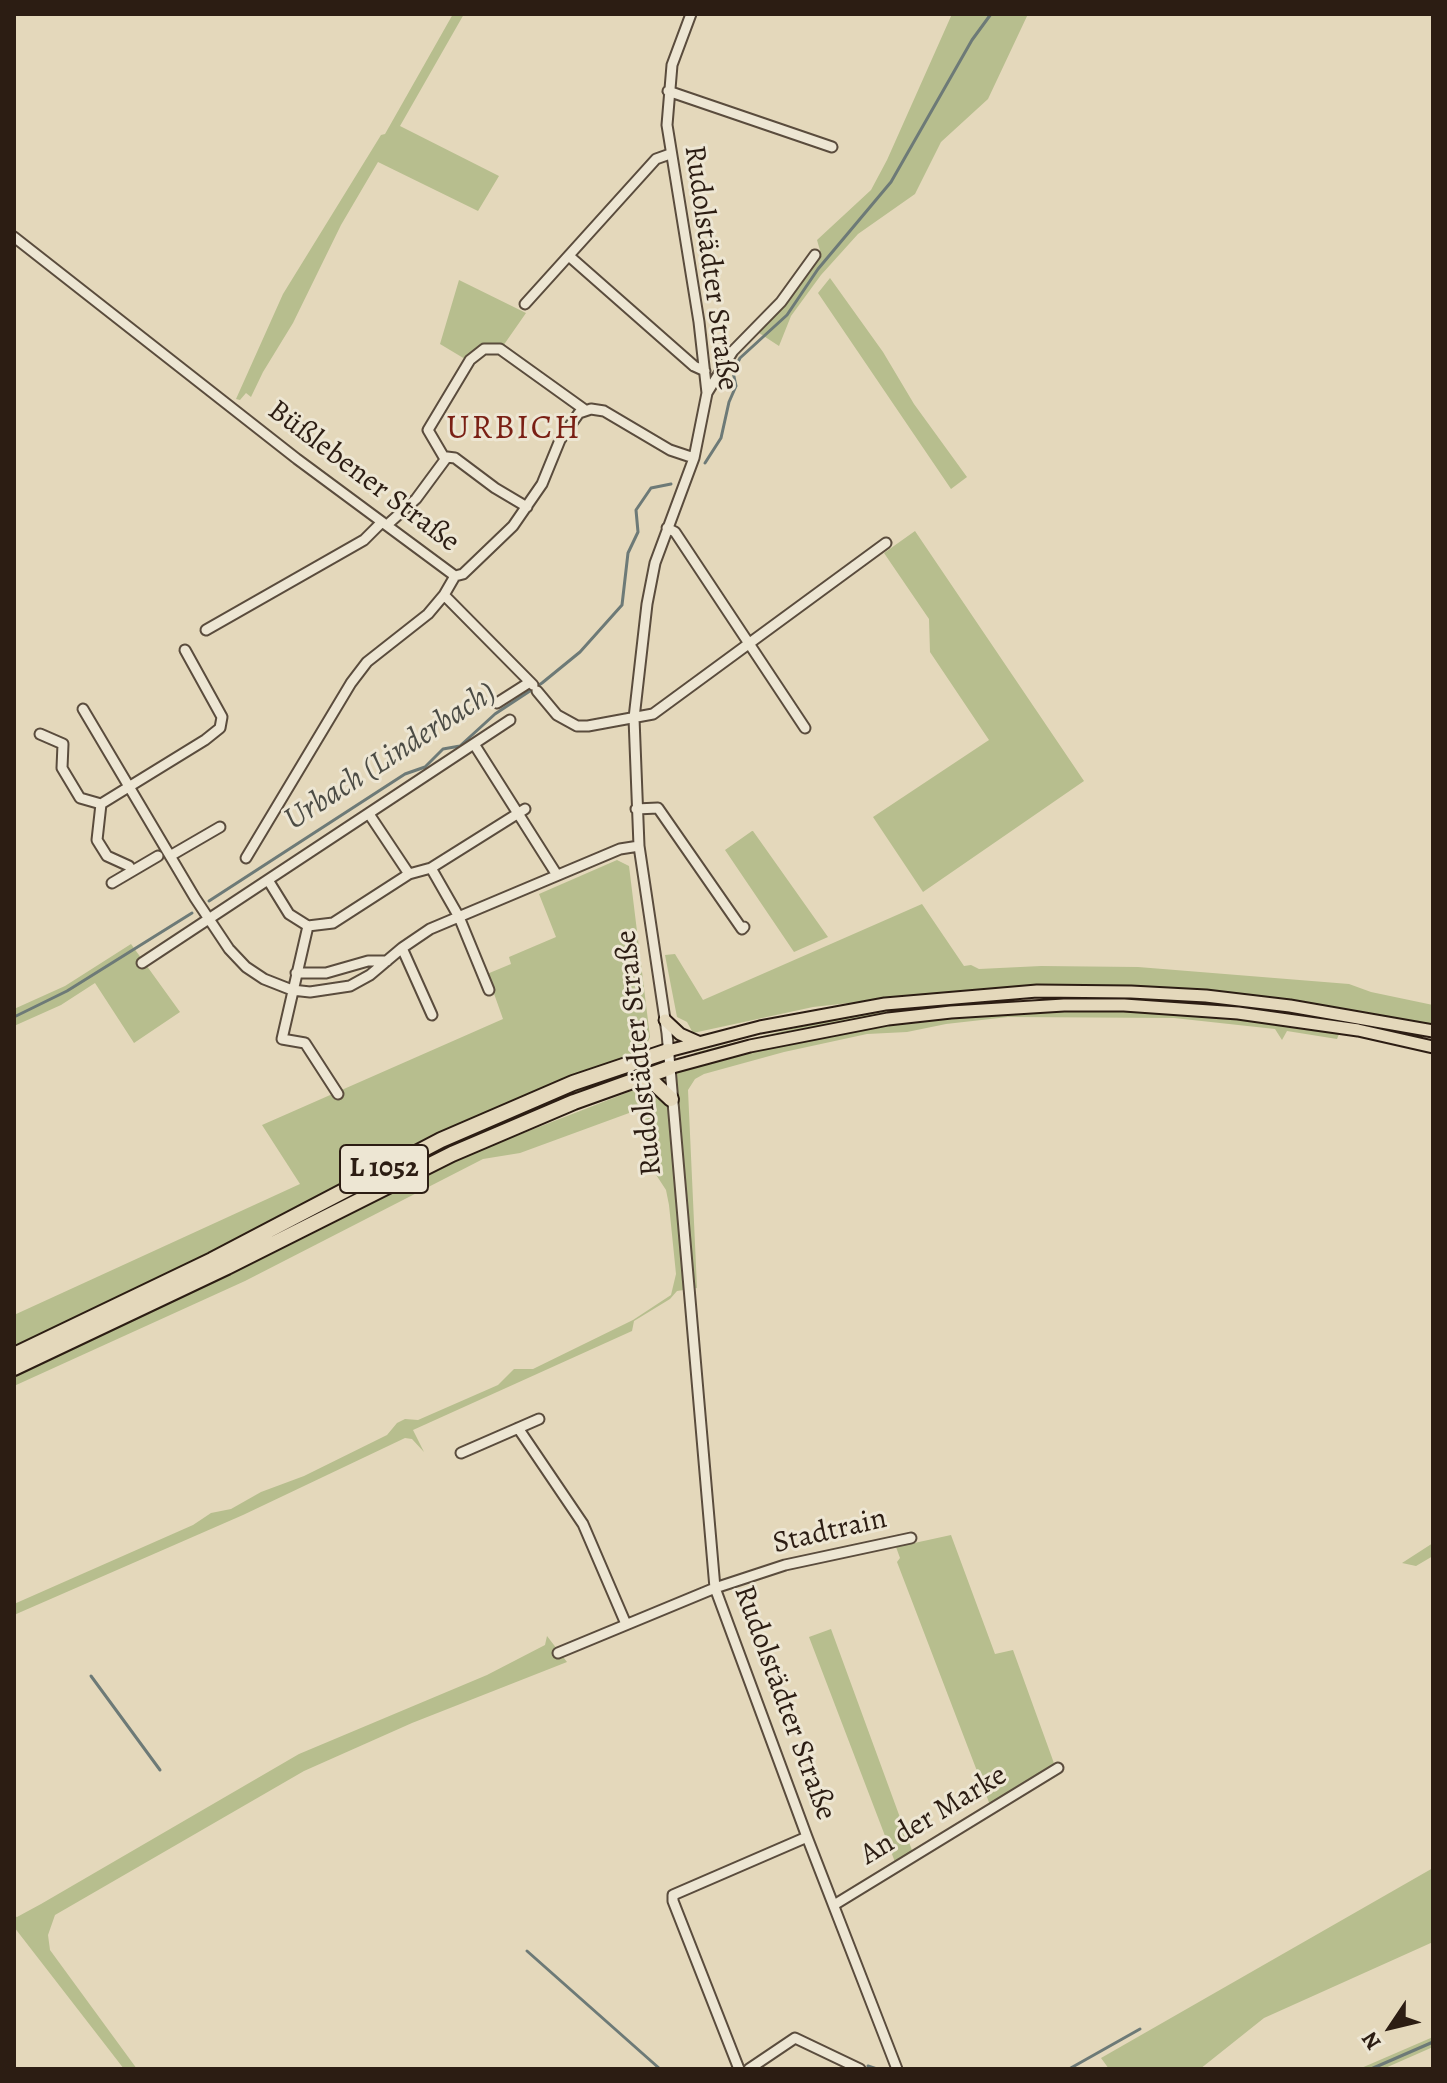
<!DOCTYPE html>
<html>
<head>
<meta charset="utf-8">
<style>
	body { margin:0 }
	#map { position:relative; width:1447px; height:2083px; overflow:hidden; background:#e4d8bb; font-family:Alegreya,serif }
	canvas { display:block }
	.frame { position:absolute; inset:0; border:16px solid #2c1d13; pointer-events:none }
	.north { position:absolute; left:1351px; top:1987px; width:80px; height:80px; -webkit-text-stroke:6px #ede6d3; paint-order:stroke; rotate:235deg; font-size:22px; font-weight:700; line-height:32px; text-align:center; color:#2c1d13 }
	.north::after { content:''; display:block; margin:auto; width:28px; height:36px; background:#2c1d13; clip-path:polygon(50% 0,100% 100%,50% 72%,0 100%) }
</style>
</head>
<body>
<div id="map">
<canvas width="1447" height="2083"></canvas>
<div class="frame"></div>
<div class="north">N</div>
</div>
<script>
const ctx = document.querySelector('canvas').getContext('2d');
ctx.lineJoin = 'round';
function fill(path, color) { ctx.fillStyle = color; ctx.fill(path, 'evenodd'); }
const poly = rows => new Path2D(rows.map(r => 'M' + r).join(''));
function stroke(path, color, width, dash) { ctx.strokeStyle = color; ctx.lineWidth = width; ctx.lineCap = dash ? 'butt' : 'round'; ctx.setLineDash(dash || []); ctx.stroke(path); }
function label(font, color, halo, rows, align = 'center') {
  ctx.font = font + ' Alegreya,serif'; ctx.lineWidth = 6; ctx.setLineDash([]); ctx.textBaseline = 'middle'; ctx.strokeStyle = halo; ctx.fillStyle = color; for (const [text, x, y, turn = 0] of rows) {
    ctx.save(); ctx.translate(x, y); ctx.rotate((+turn || 0) * Math.PI / 180); ctx.textAlign = isNaN(turn) ? turn : align; if (halo) ctx.strokeText(text, 0, 0); ctx.fillText(text, 0, 0); ctx.restore();
  }
}
const green = poly([
	[453,14,464,14,400,126,499,176,478,211,378,162,341,225,293,323,263,372,251,397,246,393,240,400,236,399,283,294,381,135,385,134],
	[952,14,1028,14,988,99,941,142,915,194,858,234,821,275,791,316,779,346,756,331,783,307,821,254,817,240,871,190,887,160],
	[830,278,883,352,914,404,967,477,951,489,818,293],
	[459,280,526,313,503,346,494,344,478,347,465,359,440,344],
	[915,531,1084,781,923,892,873,817,989,740,930,652,929,619,884,553],
	[752,831,753,831,828,937,794,952,725,850],
	[617,860,629,866,650,1037,646,1046,638,1052,638,1056,279,1220,14,1349,14,1315,300,1184,262,1125,503,1019,487,974,511,964,509,957,556,937,539,894],
	[922,904,964,966,971,965,979,969,1041,966,1138,967,1349,984,1371,992,1433,1005,1433,1026,1297,1002,1040,986,967,990,813,1007,693,1033,687,1022,677,1017,665,955,675,954,703,1000],
	[131,944,180,1012,134,1043,95,983,61,1005,14,1026,14,1009,65,986],
	[950,1002,950,1006,867,1017,778,1035,694,1057,694,1053,720,1046,846,1016],
	[1048,1011,1151,1012,1228,1017,1339,1034,1337,1039,1287,1031,1282,1040,1275,1029,1174,1018,1008,1017,946,1024,907,1032,867,1034,784,1052,704,1074,695,1079,688,1090,697,1288,677,1291,670,1299,634,1321,632,1331,413,1430,424,1452,412,1439,405,1438,243,1515,14,1615,14,1604,193,1525,211,1513,231,1509,261,1492,304,1476,387,1435,397,1423,405,1419,418,1420,498,1385,514,1369,533,1369,633,1320,671,1295,676,1274,669,1205,666,1190,651,1167,640,1109,520,1153,483,1159,245,1281,14,1386,14,1374,166,1305,467,1155,698,1065,768,1048,878,1026,972,1015],
	[641,1065,641,1068,527,1111,311,1219,232,1255,441,1146,517,1111],
	[951,1535,995,1654,1013,1650,1055,1766,990,1805,897,1562,900,1558,896,1547],
	[1433,1543,1433,1556,1416,1566,1402,1563],
	[831,1629,913,1853,895,1862,809,1637],
	[547,1636,567,1662,412,1723,304,1771,55,1915,48,1935,50,1950,137,2069,124,2069,14,1927,14,1916,17,1917,41,1904,299,1754,487,1675,545,1645],
	[1433,1868,1433,1942,1264,2018,1200,2069,1109,2069,1101,2058],
	[1433,2037,1433,2047,1383,2069,1359,2069]
]);
const stream = poly([
	[705,463,721,438,729,402,736,386,733,372,740,358,787,315,818,269,891,182,972,40,991,14],
	[209,901,405,774,425,767,443,749,460,746,495,714,542,683,580,652,622,605,628,553,638,532,636,510,651,488,671,484],
	[14,1017,67,991,192,913],
	[91,1676,160,1770],
	[527,1951,660,2069],
	[868,2066,877,2069],
	[1069,2069,1140,2029],
	[1371,2069,1433,2042]
]);
const minor = poly([
	[691,14,672,65,667,125,699,322,707,393,694,458,655,563,647,604,634,718,639,846,667,1033,715,1588,807,1837,897,2069],
	[668,91,832,147],
	[14,237,297,459,455,576],
	[569,256,694,366,705,371],
	[525,304,656,159,670,154],
	[707,393,733,351,781,302,815,255],
	[445,459,428,430,470,360,484,349,500,349,585,410],
	[387,525,416,499,447,457,455,458,495,488,527,507],
	[667,528,675,532,805,728],
	[455,576,463,574,513,526,542,484,560,440,579,413,591,409,604,411,670,450,694,458],
	[444,595,533,685],
	[206,630,364,540,382,522],
	[537,691,557,715,577,726,588,726,653,714,886,543],
	[497,703,530,682],
	[83,709,195,898,229,949,246,967,264,979,292,990,310,992,350,986,370,975,402,948,430,929,620,849,639,846],
	[40,734,63,744,62,768,80,798,101,804,205,740,220,728,222,717,185,650],
	[474,744,557,875],
	[101,804,97,840,107,856,129,866,132,871],
	[636,809,658,808,742,929,744,927],
	[369,814,409,874],
	[170,856,220,827],
	[246,858,351,683,367,662,428,614,444,595,455,576],
	[431,868,459,917,489,990],
	[268,880,289,914,308,926,333,923,409,874,431,868,525,809],
	[112,883,158,856],
	[308,926,282,1039,305,1043,338,1094],
	[402,948,432,1015],
	[142,963,510,720],
	[296,973,326,973,368,961,387,961],
	[518,1428,583,1524,626,1624],
	[461,1453,539,1419],
	[558,1653,715,1588,785,1565,911,1538],
	[834,1905,1058,1768],
	[739,2069,673,1901,673,1895,807,1837],
	[749,2069,795,2038,860,2069]
]);
const major = poly([
	[665,1020,680,1034,698,1042],
	[668,1051,760,1027,885,1004,1037,991,1131,992,1206,996,1290,1006,1433,1031],
	[669,1068,750,1046,888,1019,951,1012,1064,1005,1124,1005,1238,1013,1358,1030,1433,1047]
]);
const highway = poly([
	[639,1078,656,1085,671,1099],
	[14,1355,212,1260,441,1140,573,1083,668,1051],
	[14,1368,227,1267,452,1154,574,1102,669,1068]
]);
const shields = [
	[384,1169,88]
];
const shieldNames = [
	["L 1052",384,1169]
];
const streetNames = [
	["Rudolstädter Straße",710,268,82],
	["Büßlebener Straße",363,477,37],
	["Rudolstädter Straße",640,1053,-96],
	["Stadtrain",830,1532,-13],
	["Rudolstädter Straße",784,1703,70],
	["An der Marke",934,1816,-31]
];
const waterNames = [
	["Urbach (Linderbach)",391,757,-33]
];
const quarterNames = [
	["URBICH",514,430]
];
fill(green, '#b7be8e');
stroke(stream, '#6d7a77', 3);
stroke(minor, '#5a4c3d', 13);
stroke(major, '#2c1d13', 15);
stroke(highway, '#2c1d13', 18);
stroke(minor, '#ede6d3', 9);
stroke(major, '#e4d8bb', 11);
stroke(highway, '#e4d8bb', 14);
for (const [x, y, w] of shields) { const box = new Path2D(); box.roundRect(x - w / 2, y - 24, w, 48, 6); ctx.fillStyle = '#ede6d3'; ctx.fill(box); stroke(box, '#2c1d13', 2); }
label('bold 28px', '#2c1d13', null, shieldNames);
label('30px', '#2c1d13', '#ede6d3', streetNames);
label('italic 32px', '#4c4c45', '#ede6d3', waterNames);
ctx.letterSpacing = '2px';
label('34px', '#7a1f14', '#ede6d3', quarterNames);
ctx.letterSpacing = '0px';
</script>
</body>
</html>
